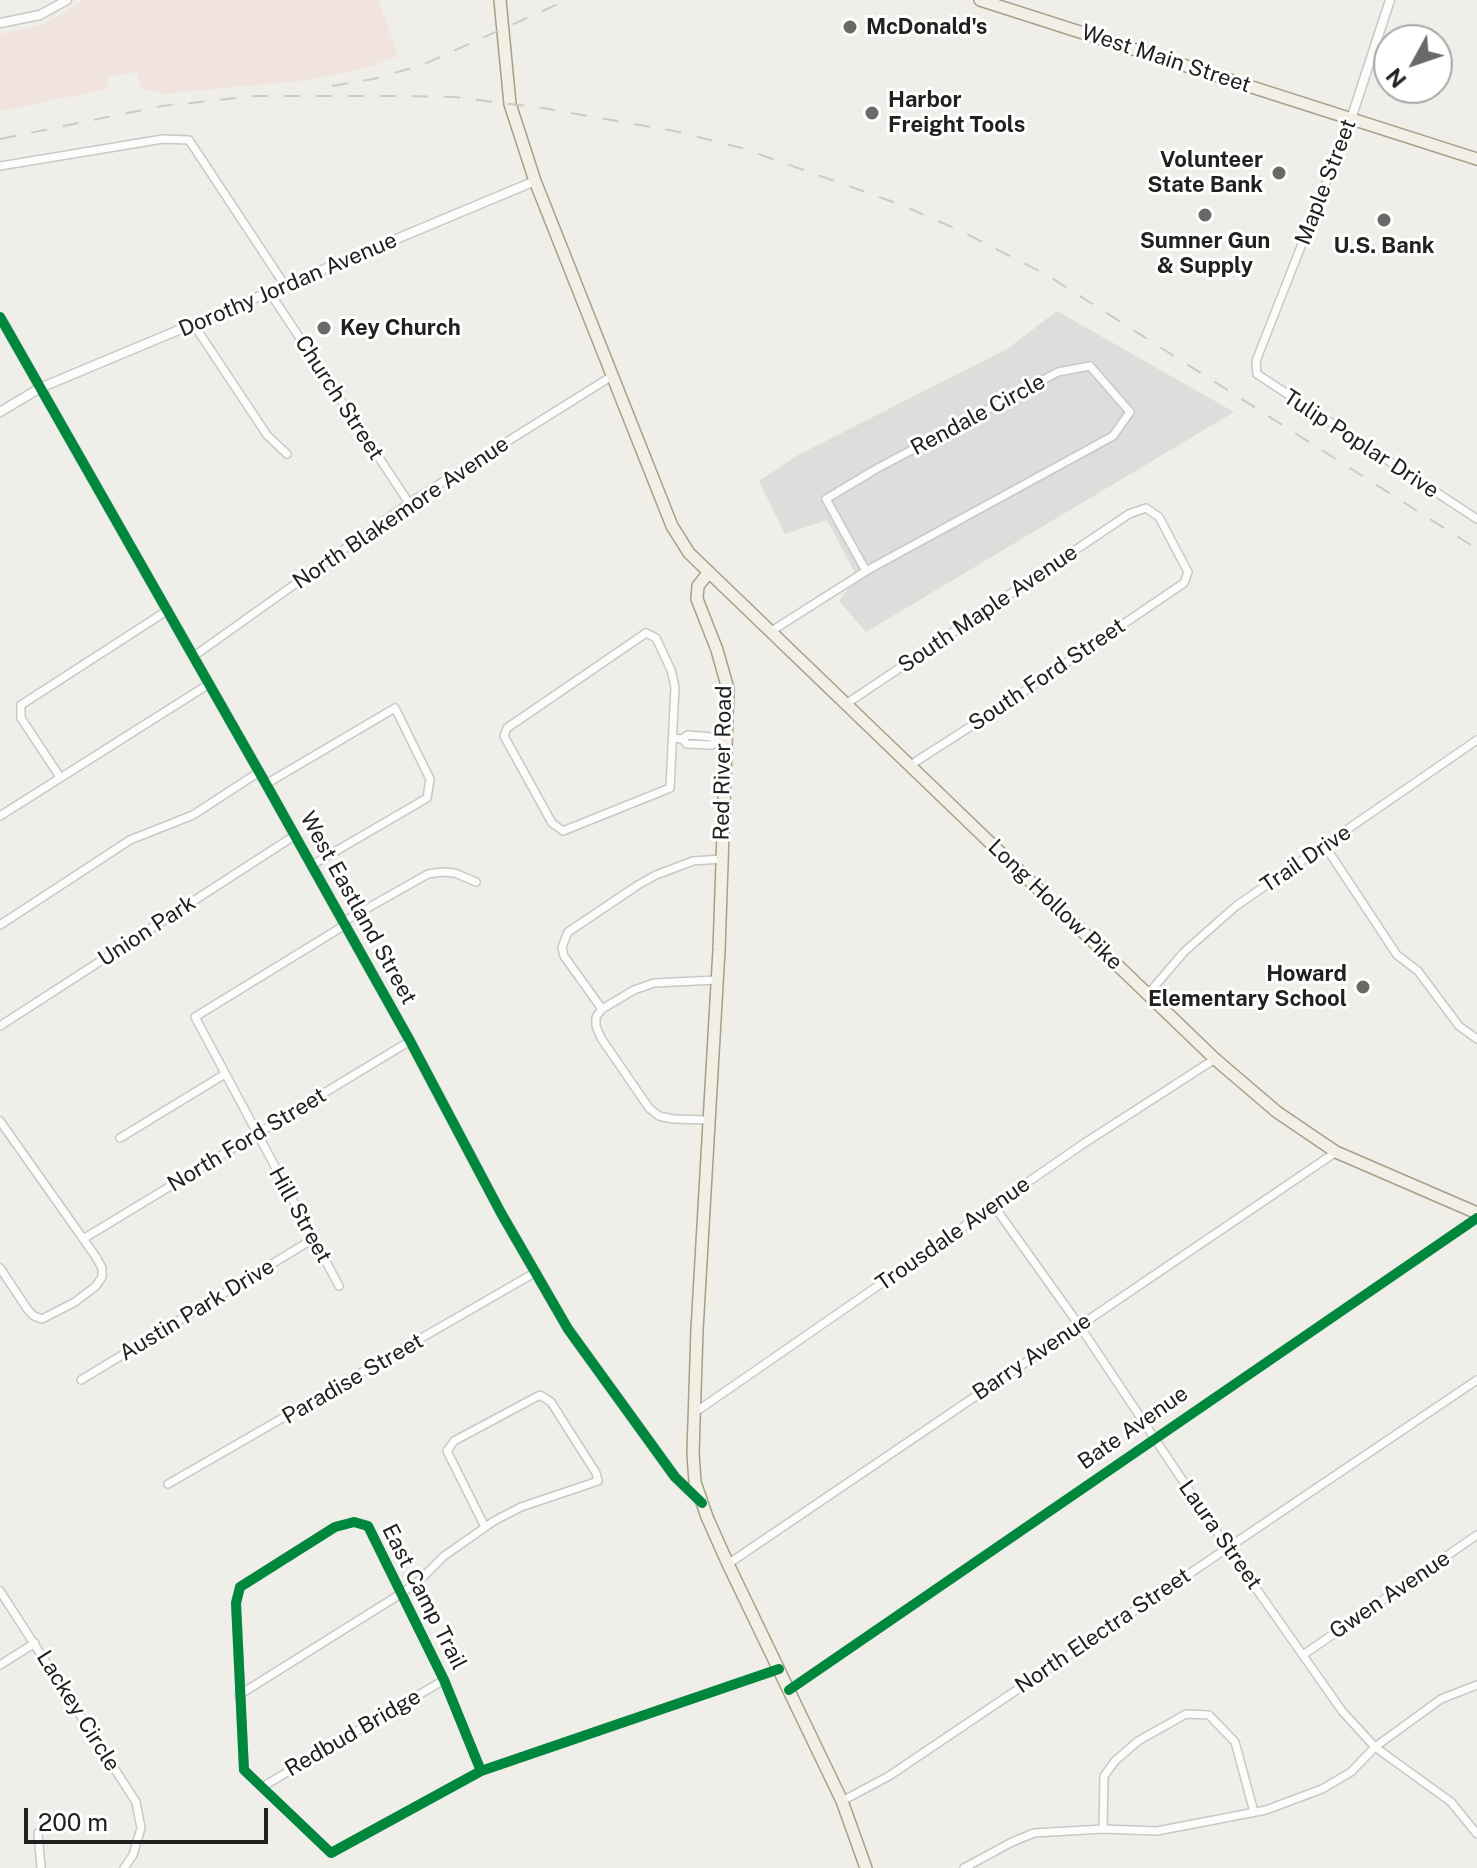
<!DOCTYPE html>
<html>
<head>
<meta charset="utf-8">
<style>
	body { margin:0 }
	#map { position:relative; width:1477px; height:1868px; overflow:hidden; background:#efeee9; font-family:"Public Sans",sans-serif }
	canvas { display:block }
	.north { position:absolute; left:1373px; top:24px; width:80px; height:80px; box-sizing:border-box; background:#fff; border:2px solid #a6a6a6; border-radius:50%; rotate:230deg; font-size:22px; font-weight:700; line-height:32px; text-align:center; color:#212121 }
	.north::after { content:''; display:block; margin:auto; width:28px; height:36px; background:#696967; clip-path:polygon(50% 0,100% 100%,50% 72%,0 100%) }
	.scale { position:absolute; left:24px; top:1808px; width:244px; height:36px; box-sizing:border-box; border:4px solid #212121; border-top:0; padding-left:10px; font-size:24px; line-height:28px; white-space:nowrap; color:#212121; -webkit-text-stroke:6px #fff; paint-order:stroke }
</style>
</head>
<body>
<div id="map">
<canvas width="1477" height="1868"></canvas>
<div class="north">N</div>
<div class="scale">200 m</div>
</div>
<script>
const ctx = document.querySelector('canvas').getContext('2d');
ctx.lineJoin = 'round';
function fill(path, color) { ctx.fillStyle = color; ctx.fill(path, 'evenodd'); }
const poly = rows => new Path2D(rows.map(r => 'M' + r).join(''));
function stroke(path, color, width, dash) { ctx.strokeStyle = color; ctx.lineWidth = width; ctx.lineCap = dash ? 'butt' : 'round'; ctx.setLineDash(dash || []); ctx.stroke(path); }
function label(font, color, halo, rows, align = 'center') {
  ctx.font = font + ' "Public Sans",sans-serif'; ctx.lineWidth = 6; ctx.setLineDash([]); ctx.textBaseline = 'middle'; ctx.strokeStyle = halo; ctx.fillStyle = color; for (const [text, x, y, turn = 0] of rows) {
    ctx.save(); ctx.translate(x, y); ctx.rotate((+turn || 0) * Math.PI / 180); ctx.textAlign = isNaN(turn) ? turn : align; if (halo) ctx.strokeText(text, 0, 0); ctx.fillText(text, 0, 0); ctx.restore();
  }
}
const residential = poly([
	[1057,311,1234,412,866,632,839,601,857,577,827,520,785,534,759,481,800,454,1007,349]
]);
const commercial = poly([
	[81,0,379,0,398,56,369,67,309,80,162,94,142,88,137,72,108,77,108,89,0,111,0,34,44,24,80,3]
]);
const minor = poly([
	[1351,119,1256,361,1257,374,1477,519],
	[0,166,163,139,189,140,286,287],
	[270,293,409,503],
	[194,325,267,435,287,454],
	[1090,366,1130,412,1113,436,866,571,826,499,876,469,1058,372,1090,366],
	[770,632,866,571],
	[646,633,656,638,671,670,675,687,670,788,563,831,552,823,504,736,507,728,646,633],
	[194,656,409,503,612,376],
	[846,704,1129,514,1146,508,1159,517,1188,572,1184,583,1007,703,909,766],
	[673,738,682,739,687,744,712,745,716,742,727,743],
	[682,739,688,735,712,737,716,742],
	[60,777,21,718,21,705,168,610],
	[266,784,395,708,430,779,427,798,312,865],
	[0,816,209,684],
	[1325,846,1397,955,1418,971,1459,1026,1477,1039],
	[343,922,428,874,442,872,455,873,476,882],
	[0,925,130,840,193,815,259,772],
	[1148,994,1184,952,1236,906,1477,740],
	[602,1009,564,956,562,947,568,932,638,885,656,875,693,861,721,859],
	[0,1026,294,836],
	[708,1120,673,1119,659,1116,649,1108,601,1038,596,1026,596,1017,602,1009,634,990,654,983,717,980],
	[0,1121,96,1257,102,1268,102,1277,96,1286,75,1302,42,1319,34,1316,28,1310,0,1268],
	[120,1138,225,1074],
	[994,1206,1079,1325,1227,1547,1342,1711,1375,1747,1451,1802,1477,1834],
	[83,1239,410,1041],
	[339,1286,195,1017,345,925],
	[81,1380,313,1239],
	[694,1413,1083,1144,1215,1059],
	[168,1484,536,1272],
	[728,1564,1336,1152],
	[0,1591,136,1802,141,1828,133,1855,124,1868],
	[1303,1655,1477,1535],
	[0,1665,35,1643],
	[789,1690,1477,1218],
	[239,1695,402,1593,420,1580,444,1556,494,1521,521,1507,598,1481,596,1473,551,1402,540,1395,454,1441,447,1451,485,1527],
	[481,1771,444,1680,368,1526,354,1522,335,1527,240,1587,236,1603,244,1770,331,1853,481,1771,779,1669],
	[262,1787,444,1680],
	[842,1801,889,1776,1477,1380],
	[1103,1829,1104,1776,1115,1761,1138,1741,1186,1714,1209,1715,1235,1742,1254,1812],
	[38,1833,41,1868],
	[964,1868,1012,1842,1034,1833,1103,1829,1157,1831,1266,1810,1322,1789,1351,1772,1375,1747,1441,1699,1477,1685]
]);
const tertiary = poly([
	[0,23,40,15,67,0],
	[1351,119,1390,0],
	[0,317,266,784,410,1041,501,1213,568,1329,675,1477,701,1502],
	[0,412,40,388,535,181]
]);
const primary = poly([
	[500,0,510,104,535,181,672,526,689,553,1215,1059,1277,1112,1336,1152,1477,1213],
	[980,0,1477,159],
	[709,572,698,586,697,599,717,650,728,689,719,950,697,1330,693,1453,695,1482,707,1517,728,1564,842,1801,866,1868]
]);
const rail = poly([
	[332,86,373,79,422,65,567,0],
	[0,139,162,106,256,96,399,96,454,97,543,108,674,131,742,148,899,204,961,231,1047,275,1477,549]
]);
const cycleway = poly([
	[0,317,266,784,410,1041,501,1213,568,1329,675,1477,702,1503],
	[789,1690,1477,1218],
	[481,1771,444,1680,368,1526,354,1522,335,1527,240,1587,236,1603,244,1770,331,1853,481,1771,779,1669]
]);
const markers = [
	[850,27,8,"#696967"],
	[872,113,8,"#696967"],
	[1279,173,8,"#696967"],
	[1205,215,8,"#696967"],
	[1384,220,8,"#696967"],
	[324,328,8,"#696967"],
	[1363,987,8,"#696967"]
];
const poiNames = [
	["McDonald's",866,27],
	["Harbor",888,100],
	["Freight Tools",888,125],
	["Volunteer",1263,160,"right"],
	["State Bank",1263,185,"right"],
	["Sumner Gun",1205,241,"center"],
	["& Supply",1205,266,"center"],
	["U.S. Bank",1384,246,"center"],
	["Key Church",340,328],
	["Howard",1347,974,"right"],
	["Elementary School",1347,999,"right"]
];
const streetNames = [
	["West Main Street",1166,59,18],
	["Maple Street",1326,182,-69],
	["Dorothy Jordan Avenue",288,285,-23],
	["Church Street",339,398,57],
	["Rendale Circle",978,415,-28],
	["Tulip Poplar Drive",1361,444,33],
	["North Blakemore Avenue",401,513,-34],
	["South Maple Avenue",988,609,-34],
	["South Ford Street",1047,675,-34],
	["Red River Road",723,763,-89],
	["Trail Drive",1306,859,-34],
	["Long Hollow Pike",1055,905,44],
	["West Eastland Street",358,908,61],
	["Union Park",147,931,-33],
	["North Ford Street",247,1140,-31],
	["Hill Street",300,1215,61],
	["Trousdale Avenue",953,1234,-35],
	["Austin Park Drive",197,1310,-31],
	["Barry Avenue",1032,1357,-34],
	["Paradise Street",353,1379,-30],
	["Bate Avenue",1133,1428,-35],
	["Laura Street",1220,1535,55],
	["Gwen Avenue",1390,1595,-34],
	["East Camp Trail",424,1597,63],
	["North Electra Street",1103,1631,-34],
	["Lackey Circle",78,1711,58],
	["Redbud Bridge",353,1733,-30]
];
fill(residential, '#dedddb');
fill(commercial, '#f1e4df');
stroke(minor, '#c8c8c5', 10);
stroke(tertiary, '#c8c8c5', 11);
stroke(primary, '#a6a085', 14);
stroke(minor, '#fdfcfc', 7);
stroke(tertiary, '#fdfcfc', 8);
stroke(primary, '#f2efe6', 11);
stroke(rail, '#cbcbca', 2, [16, 16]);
stroke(cycleway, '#00873e', 10);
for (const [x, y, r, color] of markers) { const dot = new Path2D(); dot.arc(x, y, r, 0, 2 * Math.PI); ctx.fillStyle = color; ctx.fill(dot); stroke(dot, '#fff', 3); }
label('bold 22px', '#212121', '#fff', poiNames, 'left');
label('22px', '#212121', '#fff', streetNames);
</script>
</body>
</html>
